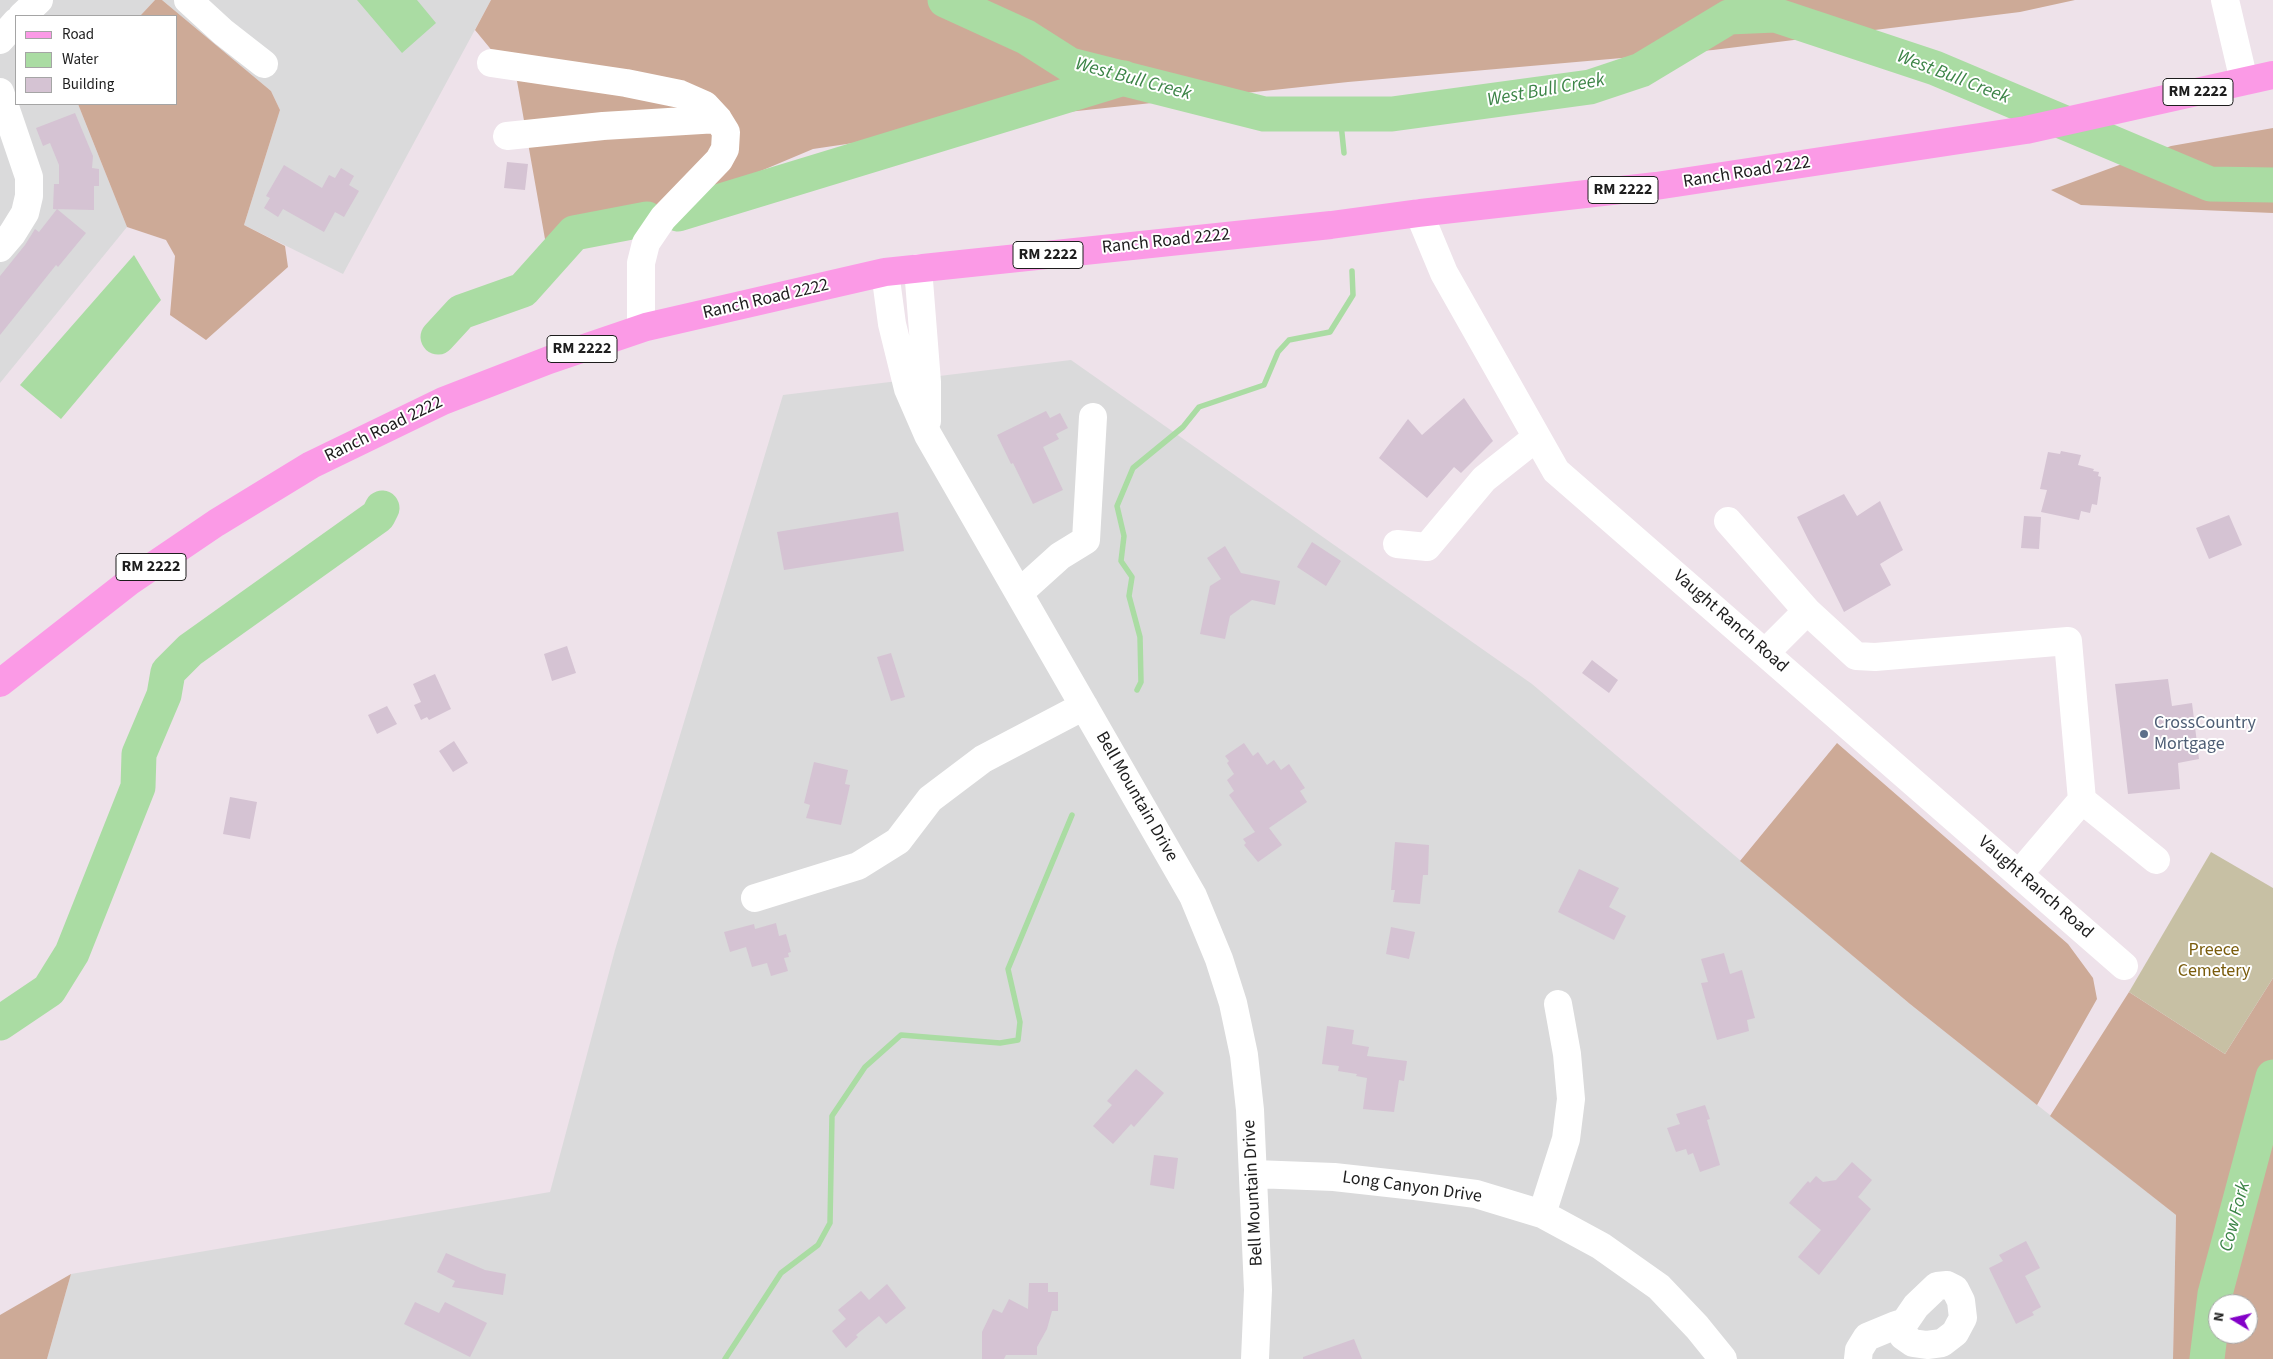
<!DOCTYPE html>
<html>
<head>
<meta charset="utf-8">
<style>
	body { margin:0 }
	#map { position:relative; width:2273px; height:1359px; overflow:hidden; background:#eee2ea; font-family:"Source Sans 3",sans-serif }
	canvas { display:block }
	.legend { position:absolute; left:15px; top:15px; width:162px; height:90px; box-sizing:border-box; background:#fff; border:1px solid #a5a5a5; margin:0; padding:6px 9px; list-style:none; font-size:15px; color:#1d1d1d }
	.legend li { display:flex; align-items:center; gap:10px; height:25px }
	.legend b { width:25px; border:1px solid #a5a5a5 }
	.north { position:absolute; left:2208px; top:1294px; width:50px; height:50px; box-sizing:border-box; background:#fff; border:1px solid #a5a5a5; border-radius:50%; rotate:279deg; font-size:14px; font-weight:700; line-height:20px; text-align:center; color:#1d1d1d }
	.north::after { content:''; display:block; margin:auto; width:18px; height:22px; background:#8301c8; clip-path:polygon(50% 0,100% 100%,50% 72%,0 100%) }
</style>
</head>
<body>
<div id="map">
<canvas width="2273" height="1359"></canvas>
<ul class="legend">
<li><b style="height:6px;background:#fb9ae6"></b>Road</li>
<li><b style="height:14px;background:#aadca3"></b>Water</li>
<li><b style="height:14px;background:#d5c3d3"></b>Building</li>
</ul>
<div class="north">N</div>
</div>
<script>
const ctx = document.querySelector('canvas').getContext('2d');
ctx.lineJoin = 'round';
function fill(path, color) { ctx.fillStyle = color; ctx.fill(path, 'evenodd'); }
const poly = rows => new Path2D(rows.map(r => 'M' + r).join(''));
function stroke(path, color, width, dash) { ctx.strokeStyle = color; ctx.lineWidth = width; ctx.lineCap = dash ? 'butt' : 'round'; ctx.setLineDash(dash || []); ctx.stroke(path); }
function label(font, color, halo, rows, align = 'center') {
  ctx.font = font + ' "Source Sans 3",sans-serif'; ctx.lineWidth = 4; ctx.setLineDash([]); ctx.textBaseline = 'middle'; ctx.strokeStyle = halo; ctx.fillStyle = color; for (const [text, x, y, turn = 0] of rows) {
    ctx.save(); ctx.translate(x, y); ctx.rotate((+turn || 0) * Math.PI / 180); ctx.textAlign = isNaN(turn) ? turn : align; if (halo) ctx.strokeText(text, 0, 0); ctx.fillText(text, 0, 0); ctx.restore();
  }
}
const residential = poly([
	[0,0,155,0,140,16,16,16,16,104,78,104,127,227,0,383],
	[162,0,491,0,343,274,244,225,280,110,271,91],
	[1071,360,1532,684,1910,1004,2176,1215,2173,1359,47,1359,71,1274,550,1192,615,950,783,395]
]);
const forest = poly([
	[155,0,162,0,271,91,280,110,244,225,285,246,288,267,206,340,170,315,175,256,166,240,127,227,78,104,176,104,176,16,140,16],
	[491,0,2075,0,2020,12,1713,50,1348,82,1049,114,813,149,680,205,548,256,517,81,475,30],
	[2273,128,2273,213,2081,205,2051,190,2171,146],
	[1837,743,2068,944,2093,978,2097,999,2037,1105,1910,1004,1740,861],
	[2273,978,2273,1359,2173,1359,2176,1215,2050,1116,2129,992,2225,1054],
	[2218,1304,2248,1304,2248,1334,2218,1334],
	[71,1274,47,1359,0,1359,0,1315]
]);
const cemetery = poly([
	[2211,852,2273,888,2273,978,2225,1054,2129,992]
]);
const water = poly([
	[357,0,417,0,436,23,402,53],
	[134,255,161,300,61,419,20,385]
]);
const stream = poly([
	[1340,114,1344,153],
	[1137,690,1141,682,1140,637,1129,596,1132,577,1121,561,1124,536,1117,506,1133,468,1183,427,1199,407,1264,385,1278,352,1289,340,1330,332,1353,295,1352,271],
	[725,1359,781,1273,818,1245,830,1223,832,1116,865,1067,901,1035,1000,1043,1018,1040,1020,1022,1008,969,1072,815]
]);
const river = poly([
	[945,0,1026,37,1070,65,1264,114,1392,114,1590,87,1641,70,1729,17,1775,15,1935,68,2210,184,2273,185],
	[678,214,1124,78],
	[438,337,461,312,523,290,574,233,647,219],
	[0,1023,49,990,72,953,138,787,139,754,164,695,168,672,190,650,378,516,382,508],
	[2207,1359,2215,1294,2273,1077]
]);
const building = poly([
	[75,113,93,156,92,168,99,169,99,186,94,186,94,210,53,209,54,184,59,184,59,165,50,143,43,146,36,128],
	[507,162,528,164,525,190,504,188],
	[284,165,322,188,329,175,335,178,341,168,354,176,349,185,359,191,344,217,335,212,324,232,283,209,278,217,264,208,270,198,266,196],
	[57,209,86,233,58,267,56,265,0,335,0,276,25,245,35,229,39,232],
	[1464,398,1493,441,1461,473,1454,467,1427,498,1379,458,1408,419,1422,435],
	[1046,411,1050,418,1060,413,1068,428,1056,434,1059,439,1043,447,1063,490,1033,504,1013,463,1011,464,997,435],
	[2061,451,2081,455,2078,465,2094,469,2093,471,2099,472,2098,476,2101,477,2097,505,2092,504,2090,513,2081,511,2079,520,2041,512,2047,490,2040,489,2048,452,2060,454],
	[1844,494,1857,516,1880,501,1903,550,1880,564,1891,585,1844,612,1797,517],
	[898,512,904,551,784,570,777,532],
	[2229,515,2242,545,2209,559,2196,528],
	[2024,516,2041,517,2039,549,2021,548],
	[1312,542,1341,561,1326,586,1297,567],
	[1225,546,1241,573,1280,581,1275,605,1252,600,1230,616,1225,639,1200,634,1210,586,1221,579,1207,558],
	[567,646,576,673,552,681,544,654],
	[891,653,905,697,891,701,877,657],
	[1592,660,1618,680,1609,693,1582,673],
	[435,674,451,709,429,720,427,717,421,720,414,705,421,702,413,684],
	[2168,679,2172,706,2192,703,2199,759,2178,763,2180,789,2128,794,2115,684],
	[387,706,397,724,377,734,368,715],
	[454,741,468,763,453,772,439,751],
	[1244,743,1253,756,1258,752,1267,765,1274,760,1281,770,1289,764,1305,788,1300,791,1307,802,1269,828,1282,845,1258,862,1244,845,1246,843,1243,839,1255,832,1229,795,1234,791,1227,780,1234,774,1227,763,1229,761,1225,756],
	[814,762,848,770,845,784,850,785,841,825,806,818,810,805,804,803],
	[230,797,257,802,250,839,223,834],
	[1395,842,1429,845,1428,875,1423,875,1420,904,1393,902,1395,890,1391,890],
	[1579,869,1619,888,1609,907,1626,916,1614,940,1558,912],
	[776,923,779,936,786,934,791,952,788,953,789,957,784,958,788,971,771,976,767,963,752,967,746,947,730,952,724,932,754,924,755,929],
	[1391,927,1415,932,1409,959,1386,954],
	[1724,953,1730,974,1742,970,1755,1018,1747,1020,1749,1031,1717,1040,1701,983,1708,982,1701,959],
	[1327,1026,1354,1030,1352,1044,1369,1047,1367,1056,1407,1061,1404,1081,1399,1080,1394,1112,1363,1109,1367,1078,1356,1076,1357,1074,1338,1071,1339,1066,1322,1064],
	[1136,1069,1164,1093,1134,1127,1131,1124,1113,1144,1093,1126,1112,1105,1107,1101],
	[1705,1105,1710,1119,1707,1120,1720,1165,1700,1172,1693,1153,1688,1155,1686,1149,1676,1152,1667,1128,1680,1124,1676,1114],
	[1154,1155,1178,1158,1174,1189,1150,1185],
	[1852,1162,1872,1180,1858,1197,1871,1209,1819,1275,1798,1257,1821,1230,1789,1203,1808,1181,1810,1183,1816,1176,1823,1182,1836,1180],
	[2026,1241,2040,1268,2025,1276,2041,1307,2032,1312,2034,1315,2016,1324,1989,1268,2003,1261,1999,1255],
	[446,1253,485,1270,506,1274,503,1295,452,1287,455,1281,437,1272],
	[1029,1283,1048,1283,1048,1292,1058,1292,1058,1311,1052,1311,1047,1329,1037,1347,1037,1355,1006,1355,1004,1359,982,1359,982,1332,993,1309,1002,1313,1009,1299,1028,1309],
	[887,1284,906,1308,886,1324,879,1316,856,1335,858,1337,846,1348,832,1331,846,1319,838,1310,861,1291,869,1300],
	[415,1302,439,1313,445,1302,487,1323,470,1357,404,1324],
	[1354,1339,1362,1359,1303,1359,1303,1357]
]);
const minor = poly([
	[188,0,223,32,264,64],
	[2225,0,2244,81],
	[22,16,39,0],
	[0,40,16,22],
	[491,63,626,83,680,94,705,105,718,119,726,132,725,149,719,160,663,218,646,243,641,263,641,328],
	[0,92,29,177,29,196,25,213,12,234,0,248],
	[507,136,603,126,718,119],
	[1419,213,1444,273,1556,471,2124,966],
	[918,268,927,382,927,421],
	[885,272,892,324,908,389,928,435,1193,896,1219,959,1233,1003,1244,1055,1250,1110,1258,1290,1255,1359],
	[1728,521,1807,611,1856,656,1875,657,2068,641,2082,800,2156,860],
	[1397,544,1427,547,1484,479,1537,437],
	[1019,593,1060,556,1086,540,1093,417],
	[1765,653,1807,611],
	[2019,874,2082,800],
	[755,898,858,866,898,841,930,799,983,759,1084,706],
	[1254,1174,1334,1177,1415,1186,1476,1194,1542,1214,1601,1246,1659,1287,1697,1327,1723,1359],
	[1542,1214,1566,1139,1571,1099,1567,1054,1558,1004],
	[1858,1359,1859,1350,1867,1337,1896,1325,1905,1322,1916,1306,1937,1286,1947,1285,1955,1289,1961,1301,1963,1318,1955,1333,1942,1343,1927,1345,1913,1343,1903,1336,1896,1325]
]);
const major = poly([
	[0,683,129,582,216,523,311,465,443,401,549,360,646,327,885,272,1331,225,1419,213,1656,186,2026,130,2273,75]
]);
const markers = [
	[2144,734,5,"#5c6f8a"]
];
const shields = [
	[2198,92,70],
	[1623,190,70],
	[1048,255,70],
	[582,349,70],
	[151,567,70]
];
const shieldNames = [
	["RM 2222",2198,92],
	["RM 2222",1623,190],
	["RM 2222",1048,255],
	["RM 2222",582,349],
	["RM 2222",151,567]
];
const streetNames = [
	["Ranch Road 2222",1747,173,-9],
	["Ranch Road 2222",1166,242,-6],
	["Ranch Road 2222",766,300,-13],
	["Ranch Road 2222",384,430,-26],
	["Vaught Ranch Road",1730,622,41],
	["Bell Mountain Drive",1136,797,60],
	["Vaught Ranch Road",2035,888,41],
	["Long Canyon Drive",1412,1188,8],
	["Bell Mountain Drive",1254,1193,-93]
];
const serviceNames = [
	["CrossCountry",2154,724],
	["Mortgage",2154,745]
];
const parkNames = [
	["Preece",2214,951],
	["Cemetery",2214,972]
];
const waterNames = [
	["West Bull Creek",1953,78,21],
	["West Bull Creek",1133,80,15],
	["West Bull Creek",1546,91,-10],
	["Cow Fork",2236,1217,-75]
];
fill(residential, '#dadadb');
fill(forest, '#cdaa97');
fill(cemetery, '#c7c0a4');
fill(water, '#aadca3');
stroke(stream, '#aadca3', 5.5);
stroke(river, '#aadca3', 35);
fill(building, '#d5c3d3');
stroke(minor, '#fff', 28);
stroke(major, '#fb9ae6', 28);
for (const [x, y, r, color] of markers) { const dot = new Path2D(); dot.arc(x, y, r, 0, 2 * Math.PI); ctx.fillStyle = color; ctx.fill(dot); stroke(dot, '#fff', 2); }
for (const [x, y, w] of shields) { const box = new Path2D(); box.roundRect(x - w / 2, y - 13.5, w, 27, 4); ctx.fillStyle = '#fff'; ctx.fill(box); stroke(box, '#1d1d1d', 1); }
label('bold 16px', '#1d1d1d', null, shieldNames);
label('18px', '#1d1d1d', '#fff', streetNames);
label('18px', '#4e5e75', '#fff', serviceNames, 'left');
label('18px', '#7a5c0c', '#fff', parkNames);
label('italic 19px', '#3c8447', '#fff', waterNames);
</script>
</body>
</html>
